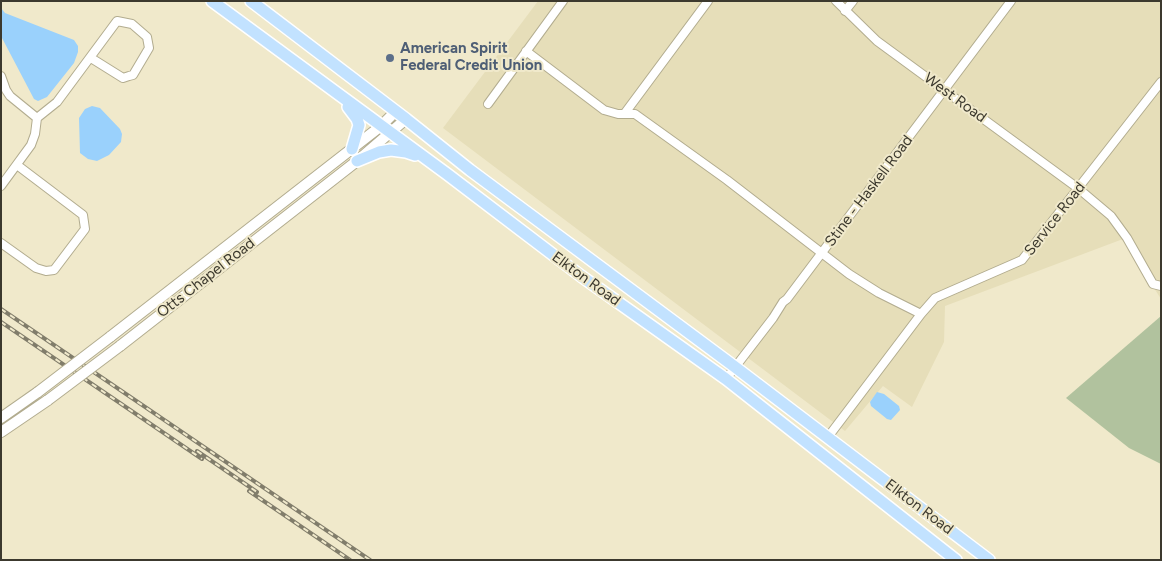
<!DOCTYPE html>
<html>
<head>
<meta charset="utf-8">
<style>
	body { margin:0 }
	#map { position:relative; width:1162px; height:561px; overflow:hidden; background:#f0e9cb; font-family:Figtree,sans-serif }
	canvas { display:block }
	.frame { position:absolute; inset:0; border:2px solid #3c392e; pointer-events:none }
</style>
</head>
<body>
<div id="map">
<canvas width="1162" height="561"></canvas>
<div class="frame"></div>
</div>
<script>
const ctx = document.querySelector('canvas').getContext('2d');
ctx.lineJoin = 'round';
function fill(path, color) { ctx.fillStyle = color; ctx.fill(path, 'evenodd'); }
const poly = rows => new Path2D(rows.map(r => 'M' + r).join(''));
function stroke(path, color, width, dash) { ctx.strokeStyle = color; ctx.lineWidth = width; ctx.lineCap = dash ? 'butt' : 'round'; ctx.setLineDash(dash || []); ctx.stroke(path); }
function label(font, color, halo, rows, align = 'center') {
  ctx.font = font + ' Figtree,sans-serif'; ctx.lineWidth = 4; ctx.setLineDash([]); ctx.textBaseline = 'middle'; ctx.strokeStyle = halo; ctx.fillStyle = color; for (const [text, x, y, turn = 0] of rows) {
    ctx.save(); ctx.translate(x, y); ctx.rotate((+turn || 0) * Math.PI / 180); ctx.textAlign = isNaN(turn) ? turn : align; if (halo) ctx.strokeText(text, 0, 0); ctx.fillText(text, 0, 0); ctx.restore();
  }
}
const built = poly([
	[538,1,1161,1,1161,299,1123,239,945,306,944,342,912,407,883,386,845,431,443,128]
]);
const green = poly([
	[1161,316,1161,464,1129,448,1066,398]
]);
const water = poly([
	[1,8,5,13,74,40,78,46,78,52,74,63,47,97,38,101,34,99,2,38],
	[92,106,100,108,120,129,122,134,121,142,109,155,97,161,88,159,80,153,79,118,85,109],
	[877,392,884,394,899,406,900,410,891,420,887,419,871,406,870,402]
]);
const street = poly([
	[836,1,877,41,1079,189,1111,216,1127,238,1153,284,1161,286],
	[845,11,853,1],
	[526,51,604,110,618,114,635,114,727,180,849,274,879,293,921,314],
	[1,76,6,90,10,96,37,118],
	[488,104,563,1],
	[625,113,708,1],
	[1,186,31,145,35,134,37,118,57,102,117,21,132,24,147,37,149,48,133,75,129,76,123,78,91,58],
	[1,243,36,268,46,271,54,270,85,229,83,215,17,165],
	[726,379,773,318,783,302,787,299,1011,1],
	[828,437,921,314,935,298,1022,260,1161,82]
]);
const secondary = poly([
	[110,337,381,126,396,111],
	[120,346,357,161,406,119],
	[1,418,38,392],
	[1,432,48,400]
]);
const primary = poly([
	[212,1,447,174,581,276,726,379,956,560],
	[251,1,406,119,470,170,735,367,989,560],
	[348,107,357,119,359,125,352,149],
	[357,161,379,152,391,150,406,152,415,155]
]);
const rail = poly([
	[1,309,370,560],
	[1,322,202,459],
	[197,451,257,492],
	[249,491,350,560]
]);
const secondaryBridge = poly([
	[38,392,110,337],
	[48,400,120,346]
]);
const markers = [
	[390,58,5,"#5c6f8a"]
];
const serviceNames = [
	["American Spirit",400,49],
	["Federal Credit Union",400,66]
];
const streetNames = [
	["West Road",955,98,36],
	["Stine - Haskell Road",869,191,-53],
	["Service Road",1055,219,-52],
	["Otts Chapel Road",206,278,-38],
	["Elkton Road",586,279,36],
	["Elkton Road",919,507,37]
];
fill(built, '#e6deb9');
fill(green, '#b1c29e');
fill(water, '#9ad1fc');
stroke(street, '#b2ac8f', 10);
stroke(secondary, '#b2ac8f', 12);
stroke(primary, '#fff', 14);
stroke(street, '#fff', 8);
stroke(secondary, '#fff', 10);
stroke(primary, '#c2e2ff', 11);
stroke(rail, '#817d6b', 4);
stroke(rail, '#f0e9cb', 2, [5.5]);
stroke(secondaryBridge, '#b2ac8f', 12, []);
stroke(secondaryBridge, '#fff', 10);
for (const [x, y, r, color] of markers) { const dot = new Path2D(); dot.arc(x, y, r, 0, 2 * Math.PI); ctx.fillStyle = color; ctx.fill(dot); stroke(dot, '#f0e9cb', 2); }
label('bold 15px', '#4e5e75', '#f0e9cb', serviceNames, 'left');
label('15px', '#3c392e', '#f0e9cb', streetNames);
</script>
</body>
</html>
